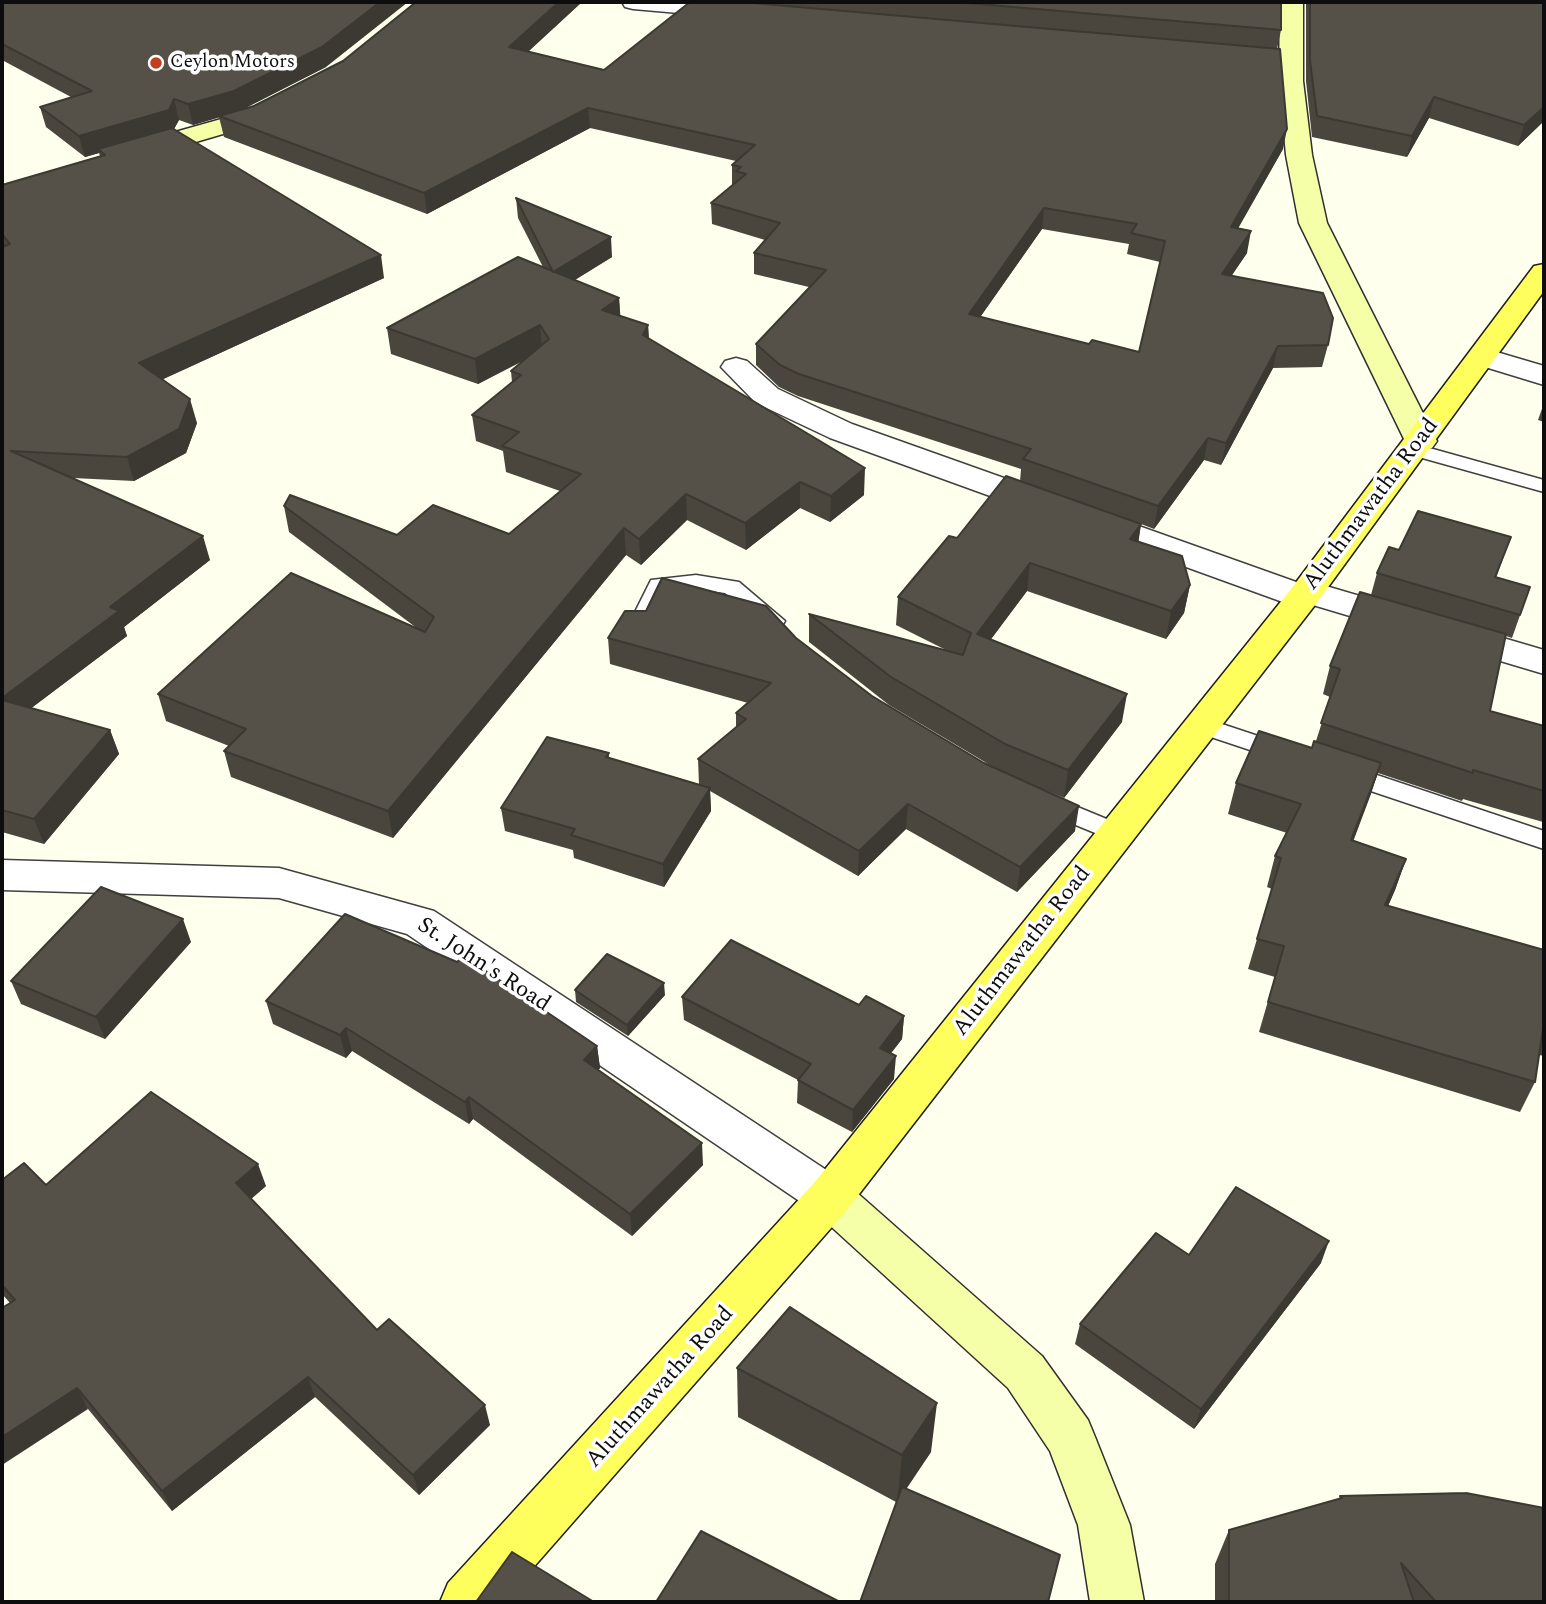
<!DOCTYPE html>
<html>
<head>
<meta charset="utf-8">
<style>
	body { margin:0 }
	#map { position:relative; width:1546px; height:1604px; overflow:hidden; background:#feffec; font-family:Spectral,serif }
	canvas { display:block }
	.frame { position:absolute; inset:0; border:4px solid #0d0d0d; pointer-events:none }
</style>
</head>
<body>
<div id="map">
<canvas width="1546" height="1604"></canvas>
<div class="frame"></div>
</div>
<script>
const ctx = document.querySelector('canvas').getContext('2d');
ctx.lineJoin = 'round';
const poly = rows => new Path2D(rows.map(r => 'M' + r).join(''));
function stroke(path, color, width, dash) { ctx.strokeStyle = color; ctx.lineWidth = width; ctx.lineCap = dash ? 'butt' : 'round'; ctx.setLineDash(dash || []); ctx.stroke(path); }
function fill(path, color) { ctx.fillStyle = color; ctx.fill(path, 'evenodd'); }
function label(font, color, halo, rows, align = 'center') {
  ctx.font = font + ' Spectral,serif'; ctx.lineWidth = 7; ctx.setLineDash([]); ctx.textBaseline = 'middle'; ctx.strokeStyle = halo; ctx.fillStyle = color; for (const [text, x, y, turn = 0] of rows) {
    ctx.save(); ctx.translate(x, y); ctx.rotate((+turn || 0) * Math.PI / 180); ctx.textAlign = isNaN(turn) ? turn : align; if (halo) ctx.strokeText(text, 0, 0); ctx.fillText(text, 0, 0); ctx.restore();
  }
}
const lane = poly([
	[1415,444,1544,480,1544,492,1408,454,1405,450,1408,446,1415,444],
	[696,575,739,582,785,621,782,626,766,626,725,593,696,589,667,591,645,635,629,635,626,630,651,580,696,575],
	[1201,717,1294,748,1298,754,1294,760,1286,762,1193,731,1189,725,1193,719,1201,717],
	[1344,764,1544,831,1544,849,1335,779,1332,773,1335,767,1344,764],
	[1046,794,1126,827,1129,833,1126,839,1117,842,1037,809,1034,803,1037,797,1046,794]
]);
const street = poly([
	[622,2,710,2,736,4,744,6,748,11,744,16,736,18,633,9,625,7,622,2],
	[1483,348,1544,366,1544,385,1472,363,1468,357,1472,351,1483,348],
	[736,358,747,361,778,389,852,424,1299,583,1307,581,1319,584,1544,650,1544,674,1313,605,1303,608,1291,605,830,438,756,403,721,367,725,361,736,358],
	[2,860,279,868,434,911,846,1183,853,1197,846,1211,830,1217,814,1211,407,934,279,898,2,890,2,860]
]);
const secondary = poly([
	[1280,2,1303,2,1303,81,1312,155,1327,223,1437,441,1432,448,1421,450,1410,448,1405,441,1299,223,1286,155,1279,81,1280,2],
	[270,99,279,102,283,107,257,124,138,159,129,157,125,151,129,145,239,114,270,99],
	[830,1177,846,1183,1042,1356,1088,1420,1095,1437,1130,1525,1144,1602,1090,1602,1078,1525,1050,1451,1008,1388,814,1211,807,1197,814,1183,830,1177]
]);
const primary = poly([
	[1544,264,1544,291,1315,605,846,1211,503,1602,440,1602,448,1583,814,1183,1291,589,1534,266,1544,264]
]);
const wall = poly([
	[2,2,326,67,242,109,254,106,343,61,416,2,582,2,528,52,604,70,690,2,1281,2,1281,30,1277,49,1283,149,1238,228,1247,253,1231,276,1328,345,1322,367,1273,368,1221,465,1204,460,1154,529,1141,524,1138,542,1190,585,1184,613,1166,639,1027,591,991,639,1122,722,1064,798,1033,785,1075,831,1017,892,906,829,858,876,710,791,711,811,664,887,574,858,573,850,505,831,501,808,609,753,609,758,699,785,698,759,736,728,736,713,748,703,610,664,608,638,796,638,872,696,984,763,995,768,889,705,809,642,809,614,946,650,896,625,898,597,957,538,1020,481,1021,469,798,396,779,387,756,365,756,344,809,287,754,274,754,253,765,240,712,224,711,203,732,186,732,165,736,161,590,128,427,214,224,137,219,117,193,125,179,120,174,129,384,278,163,379,197,423,186,453,134,481,73,478,210,560,124,627,127,636,31,708,110,730,119,754,44,844,2,832,2,185,100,156,99,153,85,157,46,127,40,107,71,97,2,60],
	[1042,229,1129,244,1127,254,1160,262,1139,352,1089,344,980,317],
	[1306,2,1544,2,1544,121,1518,146,1429,118,1407,157,1312,137,1306,81],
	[516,198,612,257,575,280,619,298,620,316,648,325,649,338,864,495,830,522,800,508,746,550,687,520,641,565,626,555,393,838,231,777,224,751,229,746,166,721,158,694,418,629,289,532,284,506,397,535,509,534,560,491,506,472,503,451,476,441,472,415,512,382,511,371,523,361,478,384,391,354,387,328,543,267,518,218],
	[1544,403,1544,422,1538,420],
	[1511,537,1496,578,1530,587,1512,638,1506,636,1490,711,1544,726,1544,819,1543,822,1463,799,1462,801,1378,773,1353,840,1406,859,1395,890,1388,906,1544,950,1544,1056,1539,1055,1535,1082,1520,1112,1259,1032,1275,977,1248,969,1272,889,1267,887,1275,856,1287,833,1228,814,1236,783,1312,748,1316,741,1330,697,1323,694,1330,666,1371,595,1377,573,1399,550],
	[191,942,105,1039,21,1004,11,981],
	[575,990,665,995,628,1036,576,1002],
	[682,997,859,1005,904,1016,902,1039,891,1053,894,1079,852,1132,797,1103,798,1080,684,1020],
	[266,1001,597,1046,600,1068,598,1070,703,1165,632,1236,473,1119,469,1124,352,1051,346,1058,273,1024],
	[2,1180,46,1185,266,1186,251,1199,377,1330,490,1425,419,1495,315,1397,172,1511,88,1409,10,1303,2,1294],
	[1321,1263,1194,1429,1075,1344,1080,1324],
	[737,1368,931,1452,896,1502,738,1417],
	[1340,1496,1544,1602,1215,1602,1215,1564,1229,1530,1339,1499]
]);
const shadedWall = poly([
	[380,2,408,2,326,67,238,112,193,125,188,104],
	[559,2,582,2,511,67,509,47],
	[1434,97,1429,118,1407,157,1412,136],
	[174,99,179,120,173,131,98,149,99,153,85,157,79,136],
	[1544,107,1544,121,1518,146,1524,125],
	[588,108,590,128,427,214,424,193],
	[1287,129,1283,149,1227,248,1231,227],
	[1044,208,1042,229,967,336,969,314],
	[1251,231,1247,253,1218,296,1222,274],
	[611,237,612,257,555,292,553,272],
	[381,255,384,278,146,387,139,363],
	[619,298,621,324,602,310],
	[540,325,542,350,478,384,475,359],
	[648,325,649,351,643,335],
	[1278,346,1273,368,1221,465,1226,443],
	[190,399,197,423,186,453,134,481,127,457],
	[1208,438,1204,460,1154,529,1158,506],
	[865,468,864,495,830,522,831,496],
	[800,482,800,508,746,550,745,523],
	[686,494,687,520,641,565,639,539],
	[1141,524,1137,552,1130,539],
	[624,528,626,555,393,838,388,811],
	[203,536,210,560,124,627,127,636,9,725,2,706,2,698,110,607],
	[1030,563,1027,591,974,662,977,634],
	[1190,585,1184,613,1166,639,1171,611],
	[1127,694,1122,722,1064,798,1068,770],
	[110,730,119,754,44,844,34,819],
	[1381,763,1371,794,1342,871,1351,840],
	[710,788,711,811,664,887,663,864],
	[908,804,906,829,858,876,859,851],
	[1079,806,1075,831,1017,892,1020,867],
	[1406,859,1395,890,1375,936,1385,905],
	[183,919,191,942,105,1039,96,1017],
	[664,983,665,995,628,1036,627,1025],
	[904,1016,902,1039,878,1070,880,1048],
	[346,1028,352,1051,346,1058,340,1035],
	[597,1046,600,1068,587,1083,584,1060],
	[896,1056,894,1079,852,1132,853,1110],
	[469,1097,473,1119,469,1124,465,1102],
	[702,1143,703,1165,632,1236,630,1214],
	[258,1164,266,1186,244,1205,236,1183],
	[1329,1241,1321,1263,1194,1429,1201,1409],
	[308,1377,315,1397,172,1511,162,1491],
	[77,1388,88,1409,2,1465,2,1437],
	[937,1403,931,1452,897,1503,902,1455],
	[485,1405,490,1425,419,1495,413,1475]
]);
const building = poly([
	[2,2,380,2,322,47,234,91,188,104,174,99,169,110,79,136,40,107,92,91,2,44,2,2],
	[416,2,559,2,509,47,604,70,690,2,741,2,1280,49,1287,129,1231,227,1251,231,1222,274,1323,293,1333,318,1328,345,1278,346,1226,443,1208,438,1158,506,1023,459,1031,449,799,374,780,365,756,344,826,270,754,253,780,223,711,203,746,174,736,171,741,167,732,165,755,145,588,108,424,193,219,116,254,106,343,61,416,2],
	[1044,208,1137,224,1131,233,1165,241,1139,352,1092,340,1089,344,969,314,1044,208],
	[955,2,1281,2,1281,30,955,2],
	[1310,2,1544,2,1544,107,1524,125,1434,97,1412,136,1317,116,1310,61,1310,2],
	[172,128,381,255,139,363,190,399,179,429,127,457,11,451,203,536,110,607,119,611,2,698,2,247,10,244,2,234,2,185,105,155,98,149,172,128],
	[516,198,611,237,553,272,516,198],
	[518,257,619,298,602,310,648,325,643,335,865,468,831,496,800,482,745,523,686,494,639,539,624,528,388,811,224,751,246,729,158,694,291,573,425,632,434,617,284,506,290,495,397,535,433,505,509,534,581,474,502,446,519,432,472,415,521,375,511,371,549,339,540,325,475,359,387,328,518,257],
	[1006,476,1141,524,1130,539,1182,556,1190,585,1171,611,1030,563,977,634,1127,694,1068,770,1005,744,891,677,809,614,963,655,971,633,898,597,949,536,957,538,1006,476],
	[1418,511,1511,537,1495,577,1530,587,1520,615,1377,573,1389,547,1399,550,1418,511],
	[662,578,766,606,796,638,872,696,984,763,1079,806,1020,867,908,804,859,851,698,759,746,719,736,713,771,683,608,638,625,611,646,611,662,578],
	[1360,592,1506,634,1490,711,1544,726,1544,791,1473,770,1473,773,1321,723,1340,669,1330,666,1360,592],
	[2,700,110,730,34,819,2,810,2,700],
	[1259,731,1312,748,1314,741,1381,763,1351,840,1406,859,1385,905,1544,950,1544,1022,1535,1082,1268,1002,1284,946,1257,939,1281,858,1275,856,1301,804,1236,783,1259,731],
	[547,737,609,753,606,757,710,788,663,864,571,835,575,829,501,808,547,737],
	[101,887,183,919,96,1017,11,981,101,887],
	[345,914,457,962,463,957,483,969,597,1046,584,1060,702,1143,630,1214,469,1097,465,1102,346,1028,340,1035,266,1001,345,914],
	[731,940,859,1005,866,996,904,1016,880,1048,896,1056,853,1110,798,1080,811,1064,682,997,731,940],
	[607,954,664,983,627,1025,575,990,607,954],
	[151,1092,258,1164,236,1183,377,1330,389,1319,485,1405,413,1475,308,1377,162,1491,77,1388,2,1437,2,1308,15,1300,2,1285,2,1180,24,1163,46,1185,151,1092],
	[1236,1187,1329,1241,1201,1409,1080,1324,1156,1233,1189,1255,1236,1187],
	[790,1307,937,1403,902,1455,737,1368,790,1307],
	[902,1487,1060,1555,1048,1602,860,1602,902,1487],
	[1466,1493,1544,1508,1544,1602,1436,1602,1401,1563,1414,1602,1229,1602,1229,1530,1342,1498,1340,1496,1466,1493],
	[701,1531,840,1602,656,1602,701,1531],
	[512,1552,594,1602,476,1602,512,1552]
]);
const markers = [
	[156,63,7,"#c23e1f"]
];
const farPoinames = [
	["Ceylon Motors",170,63]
];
const streetNames = [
	["Aluthmawatha Road",1372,505,-53],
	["Aluthmawatha Road",1023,952,-52],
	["St. John's Road",483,966,33],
	["Aluthmawatha Road",661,1388,-48]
];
stroke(lane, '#404040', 3);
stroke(street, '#404040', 3);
stroke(secondary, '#2f2f2f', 3);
stroke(primary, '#1e1e1e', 3);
fill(lane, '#fff');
fill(street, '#fff');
fill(secondary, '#f4ffa7');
fill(primary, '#fefe5d');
fill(wall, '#4a463e');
fill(shadedWall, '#3c3932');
fill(building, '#565148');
stroke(building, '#3c3932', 2);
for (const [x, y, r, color] of markers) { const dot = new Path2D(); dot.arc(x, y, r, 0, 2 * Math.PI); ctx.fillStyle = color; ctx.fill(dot); stroke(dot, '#fff', 2.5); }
label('19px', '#0d0d0d', '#fff', farPoinames, 'left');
label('23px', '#0d0d0d', '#fff', streetNames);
</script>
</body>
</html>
